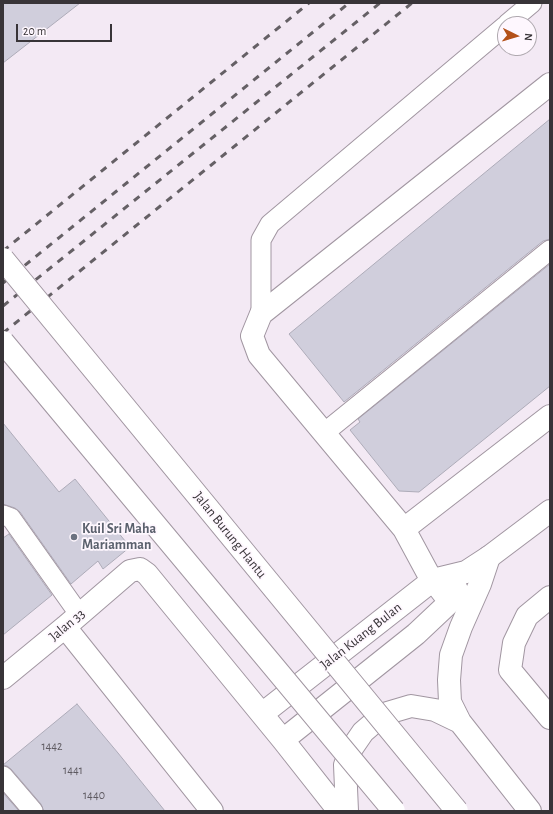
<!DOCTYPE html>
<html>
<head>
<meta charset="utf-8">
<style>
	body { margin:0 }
	#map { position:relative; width:553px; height:814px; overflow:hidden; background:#f3e9f4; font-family:"Alegreya Sans",sans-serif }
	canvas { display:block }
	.frame { position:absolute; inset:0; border:4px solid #383438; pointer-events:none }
	.north { position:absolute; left:497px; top:16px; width:40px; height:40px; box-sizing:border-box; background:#fef7fe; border:1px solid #afa9af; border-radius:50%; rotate:95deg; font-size:11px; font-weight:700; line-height:16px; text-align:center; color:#383438 }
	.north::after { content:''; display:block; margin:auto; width:14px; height:18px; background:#b45119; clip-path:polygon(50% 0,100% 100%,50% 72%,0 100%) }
	.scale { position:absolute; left:16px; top:24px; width:96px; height:18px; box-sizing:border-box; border:2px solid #383438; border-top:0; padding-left:5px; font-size:12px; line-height:14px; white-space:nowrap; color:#383438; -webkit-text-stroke:3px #fef7fe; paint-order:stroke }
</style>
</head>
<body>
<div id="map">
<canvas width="553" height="814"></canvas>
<div class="frame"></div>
<div class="north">N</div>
<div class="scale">20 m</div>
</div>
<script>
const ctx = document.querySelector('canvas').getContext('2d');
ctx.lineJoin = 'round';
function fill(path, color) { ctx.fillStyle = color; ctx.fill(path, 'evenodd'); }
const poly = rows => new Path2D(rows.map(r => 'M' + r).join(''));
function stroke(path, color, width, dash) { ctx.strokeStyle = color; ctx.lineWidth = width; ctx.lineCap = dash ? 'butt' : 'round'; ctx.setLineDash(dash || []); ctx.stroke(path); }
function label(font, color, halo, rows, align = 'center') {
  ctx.font = font + ' "Alegreya Sans",sans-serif'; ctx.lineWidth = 3.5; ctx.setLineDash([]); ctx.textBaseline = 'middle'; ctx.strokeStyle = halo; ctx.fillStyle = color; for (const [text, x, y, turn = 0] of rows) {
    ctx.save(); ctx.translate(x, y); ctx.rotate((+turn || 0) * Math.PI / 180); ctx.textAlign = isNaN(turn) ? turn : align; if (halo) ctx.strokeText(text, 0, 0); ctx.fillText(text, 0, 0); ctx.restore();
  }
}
const building = poly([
	[3,3,80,3,3,63,3,3],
	[550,119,550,239,543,241,344,402,289,334,550,119],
	[550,264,550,386,419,492,399,491,350,430,360,422,358,419,550,264],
	[3,423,59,492,75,479,130,547,103,569,98,561,71,584,20,512,15,508,3,504,3,423],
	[9,534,52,595,3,635,3,538,9,534],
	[77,704,118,753,165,811,44,811,41,804,11,769,7,766,3,765,77,704],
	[3,793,19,811,3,811,3,793]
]);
const lane = poly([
	[507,24,532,3],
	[261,314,261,240,270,224,505,26],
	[324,433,550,250],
	[3,515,11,518,79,614],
	[3,776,33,811]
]);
const street = poly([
	[404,529,550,416],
	[550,597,527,616,514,643,510,670,550,718],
	[450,602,433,580,431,579,404,529,259,355,252,336,261,314,550,84],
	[65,627,212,811],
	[3,678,65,627,130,571,140,569,147,574,283,740,339,811],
	[262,714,433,580,466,572,489,557,550,511],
	[283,740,416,634,450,602,457,590]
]);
const secondary = poly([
	[489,557,480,584,461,627,451,655,449,680,450,702,460,722,530,811],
	[347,811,345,765,352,748,363,732,384,714,411,706,435,710,460,722]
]);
const rail = poly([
	[3,251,309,3],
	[3,283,349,3],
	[3,306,380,3],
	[3,333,412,3]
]);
const secondaryBridge = poly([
	[3,259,457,811],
	[3,342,394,811]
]);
const markers = [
	[74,537,4,"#6b7280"]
];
const numberNames = [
	["1442",52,746],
	["1441",73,770],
	["1440",94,795]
];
const worshipNames = [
	["Kuil Sri Maha",82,529],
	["Mariamman",82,545]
];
const streetNames = [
	["Jalan Burung Hantu",230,535,51],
	["Jalan 33",67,625,-40],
	["Jalan Kuang Bulan",361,636,-38]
];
fill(building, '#d0cedc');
stroke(building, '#adabb8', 1);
stroke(lane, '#a196a1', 21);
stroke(street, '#a196a1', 24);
stroke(secondary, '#a196a1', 24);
stroke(lane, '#fff', 19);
stroke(street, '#fff', 22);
stroke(secondary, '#fff', 22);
stroke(rail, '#656065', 3, [7, 7]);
stroke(secondaryBridge, '#a196a1', 24, []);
stroke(secondaryBridge, '#fff', 22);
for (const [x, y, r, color] of markers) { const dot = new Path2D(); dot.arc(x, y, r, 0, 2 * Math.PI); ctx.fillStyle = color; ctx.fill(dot); stroke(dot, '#fef7fe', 1.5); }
label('12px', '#5e5a61', null, numberNames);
label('bold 14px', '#5b616d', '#fef7fe', worshipNames, 'left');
label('14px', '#383438', '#fef7fe', streetNames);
</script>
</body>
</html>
